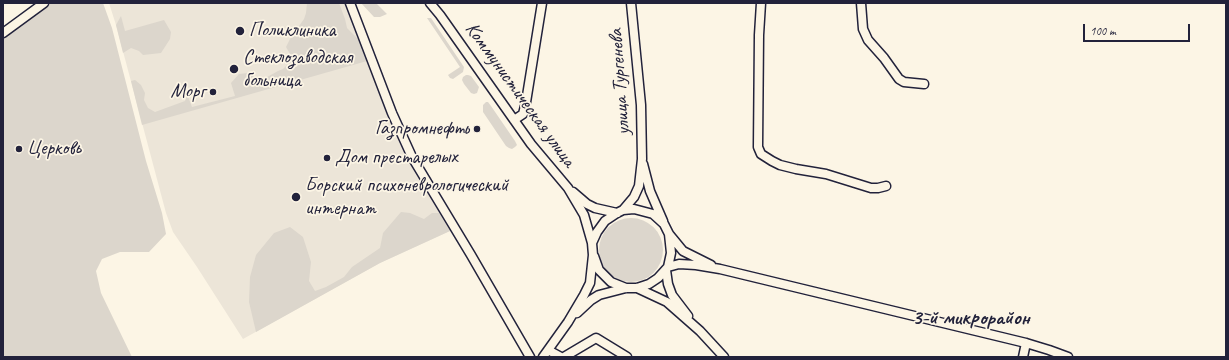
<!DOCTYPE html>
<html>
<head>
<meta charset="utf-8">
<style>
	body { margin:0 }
	#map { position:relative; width:1229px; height:360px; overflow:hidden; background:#fcf5e5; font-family:Caveat,sans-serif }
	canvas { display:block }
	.frame { position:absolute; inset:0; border:4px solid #22223b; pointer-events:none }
	.scale { position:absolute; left:1083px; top:24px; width:107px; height:18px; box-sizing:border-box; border:2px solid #22223b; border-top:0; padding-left:5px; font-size:12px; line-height:14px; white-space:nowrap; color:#22223b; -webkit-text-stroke:3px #fcf5e5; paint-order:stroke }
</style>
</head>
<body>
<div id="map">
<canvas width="1229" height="360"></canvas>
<div class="frame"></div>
<div class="scale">100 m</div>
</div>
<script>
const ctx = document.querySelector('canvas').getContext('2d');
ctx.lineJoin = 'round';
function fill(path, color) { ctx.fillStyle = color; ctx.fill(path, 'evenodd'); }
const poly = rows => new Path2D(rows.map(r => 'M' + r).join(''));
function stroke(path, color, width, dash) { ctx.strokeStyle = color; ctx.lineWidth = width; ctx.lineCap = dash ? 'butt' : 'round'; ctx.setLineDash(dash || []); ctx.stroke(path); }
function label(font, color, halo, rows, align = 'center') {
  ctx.font = font + ' Caveat,sans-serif'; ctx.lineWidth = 3.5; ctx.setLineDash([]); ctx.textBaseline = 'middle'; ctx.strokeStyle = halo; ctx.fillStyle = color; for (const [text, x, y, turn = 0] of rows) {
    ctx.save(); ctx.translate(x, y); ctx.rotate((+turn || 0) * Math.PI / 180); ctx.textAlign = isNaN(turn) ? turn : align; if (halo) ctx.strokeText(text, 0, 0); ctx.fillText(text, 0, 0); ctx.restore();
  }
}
const built = poly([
	[109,3,346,3,388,115,407,159,450,231,380,263,243,339,197,267,173,232,166,213,116,25]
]);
const green = poly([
	[44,3,103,3,112,28,146,161,162,213,166,234,149,252,120,252,102,259,96,271,101,293,132,357,3,357,3,33],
	[307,3,339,3,345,19,347,28,359,40,367,61,142,125,131,81,135,80,141,85,145,93,144,100,148,108,155,112,185,101,187,94,192,107,235,96,231,83,239,74,248,73,260,81,278,71,283,69,293,59,286,47,290,39,304,19,306,13],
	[361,3,376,3,387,14,380,17,374,17],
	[121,16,125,31,164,20,171,32,170,39,161,53,143,55,139,51,131,48,123,53,116,25],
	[427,18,431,18,464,67,463,72,453,79,450,78,448,75,460,67],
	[466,75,468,75,471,76,479,87,477,93,474,94,471,93,464,84,462,80,463,77],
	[486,102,488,102,491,106,515,141,517,145,515,147,512,149,509,148,506,146,483,112,483,105],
	[401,212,410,213,424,219,432,213,439,213,450,231,380,263,256,332,249,302,250,277,256,255,274,233,290,227,303,237,311,262,309,281,315,291,326,287,344,277,352,267,380,248,383,233],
	'599 250a32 32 0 1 1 64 0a32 32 0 1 1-64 0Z'
]);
const minor = poly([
	[350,3,392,113,412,157,471,255,530,357],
	[430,3,440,15,531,144,568,188,584,215,592,243],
	[761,3,759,35,758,147,761,154,772,161,780,165,796,169,826,174,871,188,878,188,886,186],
	[861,3,863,29,868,40,884,58,899,79,904,82,924,84],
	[3,33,44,3],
	[514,120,523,114,526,102,542,3],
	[643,164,650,191,663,221],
	[573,192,587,204,595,208,617,213],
	[623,210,634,197,639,186,642,159,641,105,631,3],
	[594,256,599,270,611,282,626,288],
	[668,267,679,264,696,265,720,269,1026,343,1049,350,1068,357],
	[666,270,668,284,672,295,688,316],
	[637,288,667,302,700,331,724,357],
	[577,313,591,300,599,295,626,288,637,288,649,284,658,278,668,267,671,253,669,234],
	[548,350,561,357],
	[543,357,568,322,584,295,590,283,593,255,592,243,597,232,605,221,617,213,623,210,634,209,653,214,664,224,669,234,683,251,711,265],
	[564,357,596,338,627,357],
	[1023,357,1026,343]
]);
const markers = [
	[240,31,5,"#22223b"],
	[234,69,5,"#22223b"],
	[213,92,4,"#22223b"],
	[477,129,4,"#22223b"],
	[19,149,4,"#22223b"],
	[327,158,4,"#22223b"],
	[296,197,5,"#22223b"]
];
const poiNames = [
	["Поликлиника",249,31],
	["Стеклозаводская",243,58],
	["больница",243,81],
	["Морг",205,92,"right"],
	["Газпромнефть",469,129,"right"],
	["Церковь",27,149],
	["Дом престарелых",335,158],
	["Борский психоневрологический",305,186],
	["интернат",305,209]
];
const streetNames = [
	["улица Тургенева",620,82,-94],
	["Коммунистическая улица",520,95,54]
];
const neighbourhoodNames = [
	["3-й микрорайон",971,318]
];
fill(built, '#ece5d8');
fill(green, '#dcd6cc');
stroke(minor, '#22223b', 11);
stroke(minor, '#fcf5e5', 8);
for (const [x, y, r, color] of markers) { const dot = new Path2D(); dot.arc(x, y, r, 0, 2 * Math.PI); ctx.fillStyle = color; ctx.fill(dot); stroke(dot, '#fcf5e5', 1.5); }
label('20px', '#22223b', '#fcf5e5', poiNames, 'left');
label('20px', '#22223b', '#fcf5e5', streetNames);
label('bold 21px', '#22223b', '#fcf5e5', neighbourhoodNames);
</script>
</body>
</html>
